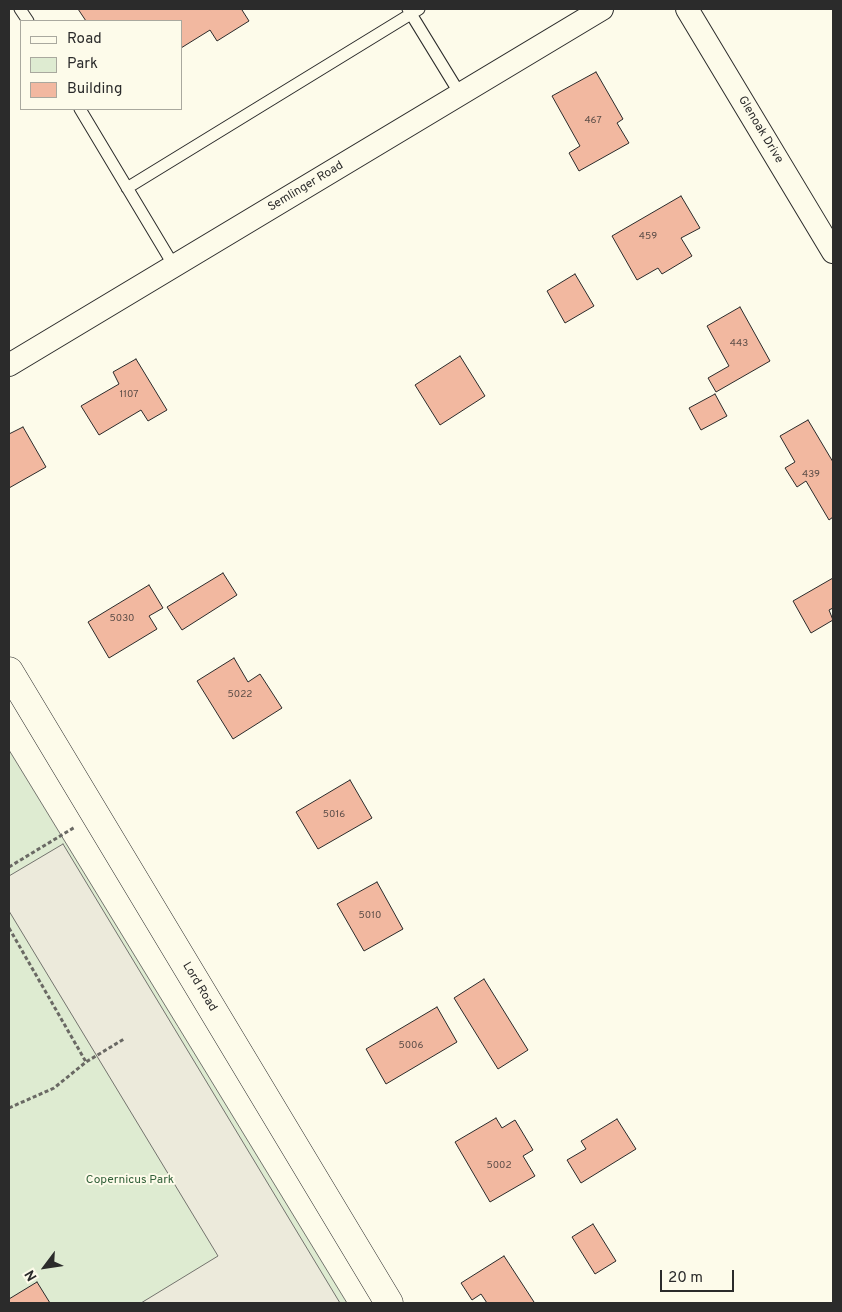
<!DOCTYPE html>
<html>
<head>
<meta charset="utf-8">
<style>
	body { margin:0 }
	#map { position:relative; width:842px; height:1312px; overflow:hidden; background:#fdfbea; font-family:Overpass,sans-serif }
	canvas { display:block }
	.frame { position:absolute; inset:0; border:10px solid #2b2b2b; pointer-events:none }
	.legend { position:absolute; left:20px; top:20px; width:162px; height:90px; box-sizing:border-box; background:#fdfbea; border:1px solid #a9a89e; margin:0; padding:6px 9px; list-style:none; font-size:15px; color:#2b2b2b }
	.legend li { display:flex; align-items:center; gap:10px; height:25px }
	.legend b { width:25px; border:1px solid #a9a89e }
	.north { position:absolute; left:20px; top:1242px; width:50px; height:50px; -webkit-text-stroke:4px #fdfbea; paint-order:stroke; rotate:239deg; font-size:14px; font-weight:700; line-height:20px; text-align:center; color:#2b2b2b }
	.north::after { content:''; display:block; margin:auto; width:18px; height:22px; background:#2b2b2b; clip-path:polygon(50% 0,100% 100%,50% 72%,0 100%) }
	.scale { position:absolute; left:660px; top:1270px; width:74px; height:22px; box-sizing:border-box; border:2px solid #2b2b2b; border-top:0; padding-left:6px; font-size:15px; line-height:18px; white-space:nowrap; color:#2b2b2b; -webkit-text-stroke:4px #fdfbea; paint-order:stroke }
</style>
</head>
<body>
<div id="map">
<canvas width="842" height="1312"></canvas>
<div class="frame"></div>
<ul class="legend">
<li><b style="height:6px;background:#fdfbea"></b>Road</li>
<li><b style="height:14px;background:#deebd1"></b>Park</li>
<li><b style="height:14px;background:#f2b8a0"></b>Building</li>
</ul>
<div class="north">N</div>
<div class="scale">20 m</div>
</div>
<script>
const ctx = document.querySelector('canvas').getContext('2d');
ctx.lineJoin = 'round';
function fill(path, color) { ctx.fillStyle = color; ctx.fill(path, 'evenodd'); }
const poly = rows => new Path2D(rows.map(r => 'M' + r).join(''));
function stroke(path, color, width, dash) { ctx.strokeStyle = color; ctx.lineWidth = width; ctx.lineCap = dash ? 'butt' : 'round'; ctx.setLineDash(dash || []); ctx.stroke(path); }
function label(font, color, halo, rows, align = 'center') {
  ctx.font = font + ' Overpass,sans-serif'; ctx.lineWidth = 4; ctx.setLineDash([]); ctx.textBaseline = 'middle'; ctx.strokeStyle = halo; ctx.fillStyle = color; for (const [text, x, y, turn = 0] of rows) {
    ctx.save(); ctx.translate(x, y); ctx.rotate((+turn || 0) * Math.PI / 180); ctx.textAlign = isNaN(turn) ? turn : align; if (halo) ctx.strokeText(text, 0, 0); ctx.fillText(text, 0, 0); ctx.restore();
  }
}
const green = poly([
	[9,750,347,1303,9,1303,9,750]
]);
const parking = poly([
	[63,844,340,1303,141,1303,218,1256,9,911,9,876,63,844]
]);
const building = poly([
	[78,9,245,9,242,10,249,21,217,41,210,30,181,48,181,21,86,21,78,9],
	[596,72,623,119,617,123,629,143,579,171,569,153,580,146,552,96,596,72],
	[681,196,700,228,681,238,692,256,662,274,658,268,637,280,612,236,681,196],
	[575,274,594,306,565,323,547,291,575,274],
	[740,307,770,361,716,392,708,378,729,366,707,326,740,307],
	[460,356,485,396,440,425,415,385,460,356],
	[136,359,167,410,148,421,141,410,99,435,81,406,119,384,113,372,136,359],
	[715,394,727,416,701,430,689,408,715,394],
	[808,420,833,462,833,517,829,520,806,481,797,487,785,468,795,462,780,436,808,420],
	[23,427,46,467,9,488,9,434,23,427],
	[223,573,237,595,182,630,167,607,223,573],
	[833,578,833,608,829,610,833,620,811,633,793,601,833,578],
	[149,585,163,608,149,616,157,629,109,658,88,622,149,585],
	[234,658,248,682,260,674,282,708,233,739,197,681,234,658],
	[350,780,372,818,318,849,296,812,350,780],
	[377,882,403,929,364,951,337,904,377,882],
	[484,979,528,1050,498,1069,454,998,484,979],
	[437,1007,457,1042,386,1084,366,1049,437,1007],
	[496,1118,502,1128,515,1120,533,1150,523,1156,535,1176,490,1202,455,1142,496,1118],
	[617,1119,636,1149,581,1183,567,1160,586,1149,581,1141,617,1119],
	[593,1224,616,1261,595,1274,572,1237,593,1224],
	[504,1256,534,1302,532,1303,487,1303,481,1294,472,1300,461,1283,504,1256],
	[37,1282,50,1303,9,1303,9,1299,37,1282]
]);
const path = poly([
	[9,867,75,827],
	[9,928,86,1062],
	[9,1108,54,1088,86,1062,124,1039]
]);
const service = poly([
	[20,9,28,21],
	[408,9,460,94],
	[80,109,174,266],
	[127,188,419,9]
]);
const minor = poly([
	[687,9,833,252],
	[9,365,602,9]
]);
const tertiary = poly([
	[9,671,389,1303]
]);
const numberNames = [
	["467",593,121],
	["459",648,237],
	["443",739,344],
	["1107",129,395],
	["439",811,475],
	["5030",122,619],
	["5022",240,695],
	["5016",334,815],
	["5010",370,916],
	["5006",411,1046],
	["5002",499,1166]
];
const streetNames = [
	["Glenoak Drive",760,130,59],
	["Semlinger Road",306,187,-31],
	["Lord Road",199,987,59]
];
const parkNames = [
	["Copernicus Park",130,1181]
];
fill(green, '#deebd1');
stroke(green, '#74746e', 1);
fill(parking, '#eceadb');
stroke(parking, '#74746e', 1);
fill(building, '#f2b8a0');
stroke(building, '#2b2b2b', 1);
stroke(service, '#2b2b2b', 13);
stroke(minor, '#2b2b2b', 24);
stroke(tertiary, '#2b2b2b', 29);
stroke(path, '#6a6964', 3, [4, 2.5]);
stroke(service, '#fdfbea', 11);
stroke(minor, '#fdfbea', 22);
stroke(tertiary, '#fdfbea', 28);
label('10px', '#5d4e48', null, numberNames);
label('12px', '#2b2b2b', '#fdfbea', streetNames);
label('12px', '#34623c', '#fdfbea', parkNames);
</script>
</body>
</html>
